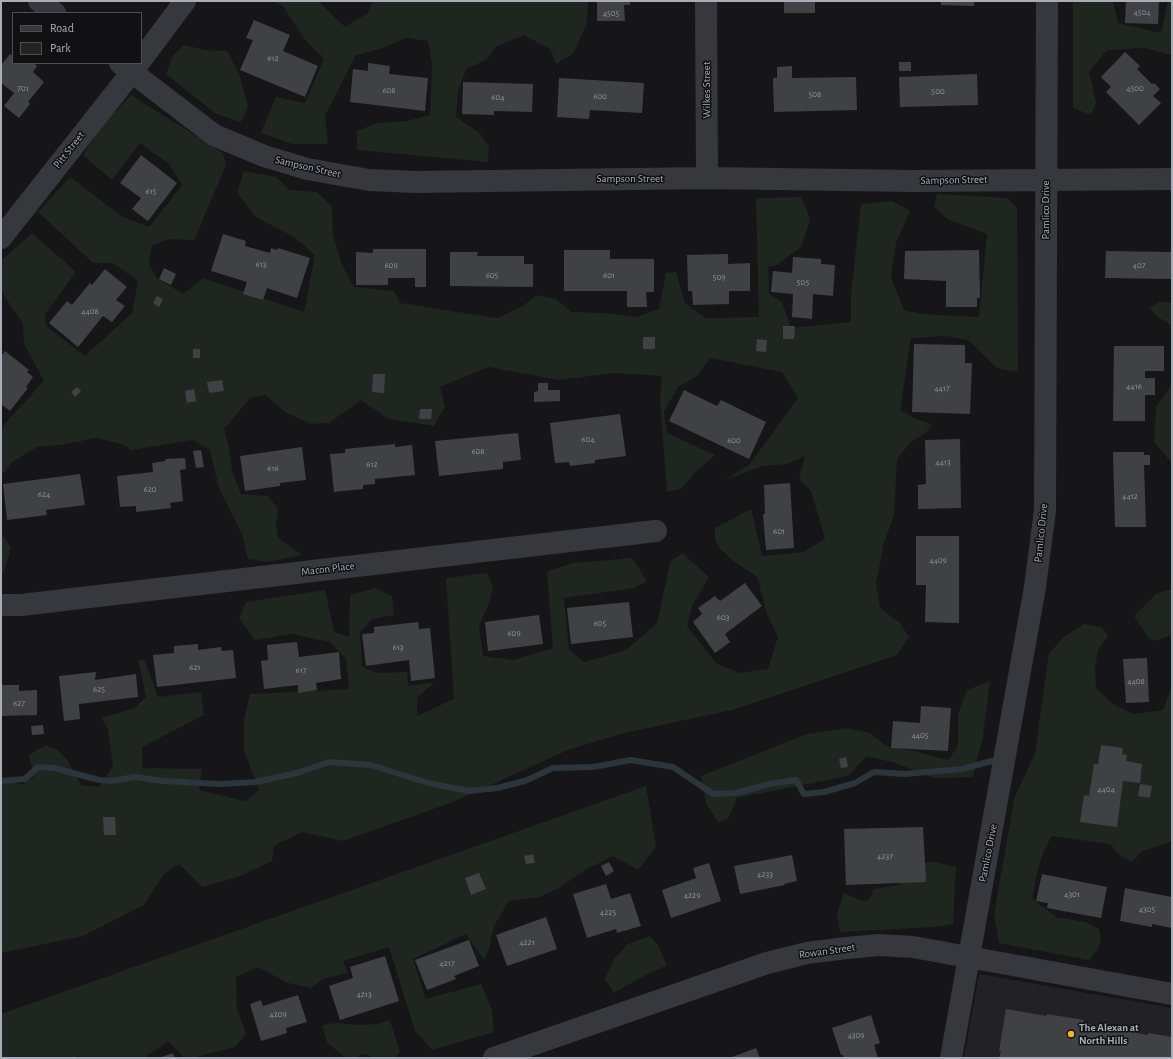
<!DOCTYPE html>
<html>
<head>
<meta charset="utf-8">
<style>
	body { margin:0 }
	#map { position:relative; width:1173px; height:1059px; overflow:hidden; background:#161618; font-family:"Alegreya Sans",sans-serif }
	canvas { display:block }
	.frame { position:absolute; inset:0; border:2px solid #a8adb8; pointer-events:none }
	.legend { position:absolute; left:12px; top:12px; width:130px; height:52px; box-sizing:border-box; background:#111113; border:1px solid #4d4f55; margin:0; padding:5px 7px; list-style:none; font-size:12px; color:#a8adb8 }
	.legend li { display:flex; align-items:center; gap:8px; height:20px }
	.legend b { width:20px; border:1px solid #4d4f55 }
</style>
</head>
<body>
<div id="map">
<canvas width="1173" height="1059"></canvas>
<div class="frame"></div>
<ul class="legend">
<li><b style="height:5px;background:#37383d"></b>Road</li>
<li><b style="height:11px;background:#1e261f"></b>Park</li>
</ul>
</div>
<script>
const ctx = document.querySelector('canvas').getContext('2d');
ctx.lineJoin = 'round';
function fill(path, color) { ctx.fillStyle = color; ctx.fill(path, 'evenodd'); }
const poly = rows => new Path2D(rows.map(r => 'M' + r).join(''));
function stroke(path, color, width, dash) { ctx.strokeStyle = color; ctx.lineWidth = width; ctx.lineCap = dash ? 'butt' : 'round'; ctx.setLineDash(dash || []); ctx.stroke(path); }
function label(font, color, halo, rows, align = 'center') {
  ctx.font = font + ' "Alegreya Sans",sans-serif'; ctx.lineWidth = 3; ctx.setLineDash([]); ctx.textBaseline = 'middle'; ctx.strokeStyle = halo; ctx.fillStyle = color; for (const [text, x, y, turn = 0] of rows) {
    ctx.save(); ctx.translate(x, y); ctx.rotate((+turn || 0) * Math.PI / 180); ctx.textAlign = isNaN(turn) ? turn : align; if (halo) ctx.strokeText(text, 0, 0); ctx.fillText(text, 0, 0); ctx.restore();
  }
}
const built = poly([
	[979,974,1172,1008,1172,1058,964,1058]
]);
const green = poly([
	[274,1,318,1,345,27,368,13,372,1,588,1,587,24,573,54,556,64,550,49,524,35,497,46,486,60,466,69,458,91,456,117,479,133,489,146,488,162,357,150,357,131,377,123,407,121,430,115,432,63,428,41,406,38,380,49,356,55,325,116,328,144,292,144,261,133,276,97,305,103,324,59,303,37,283,6],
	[1073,1,1113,1,1118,23,1161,33,1168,1,1172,1,1172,55,1144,48,1107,50,1089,71,1096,103,1091,115,1073,108],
	[184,45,206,50,227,51,240,76,248,107,241,122,216,114,166,74,173,55],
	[131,95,223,153,226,165,194,240,169,239,152,246,149,264,157,278,183,294,203,278,304,312,315,255,294,237,256,217,237,193,244,171,276,177,290,190,317,192,332,206,333,235,342,265,354,287,394,291,400,303,497,318,523,306,536,295,556,299,571,312,605,313,636,317,659,309,666,273,676,272,685,303,706,318,759,317,756,198,801,197,810,219,802,246,777,265,768,267,769,294,782,302,791,328,851,322,851,294,861,204,892,201,910,211,896,243,891,277,904,310,922,314,979,317,987,234,947,219,934,207,937,194,1008,198,1017,208,1018,372,997,368,968,340,946,336,911,338,900,410,916,419,932,424,927,432,911,442,897,459,894,515,884,543,876,583,880,608,900,623,909,637,897,655,732,710,620,734,568,750,453,802,343,841,302,832,274,846,272,861,238,877,202,887,179,864,164,874,144,905,83,936,1,953,1,777,21,785,34,777,29,755,46,745,58,750,68,761,81,785,99,787,113,766,108,729,102,718,134,708,146,697,138,659,145,661,158,697,201,692,204,715,142,747,142,768,202,769,199,790,245,801,259,790,244,751,244,720,250,694,349,689,346,659,330,642,292,634,255,640,239,618,246,602,325,590,334,632,349,637,350,595,375,588,392,596,394,615,372,619,360,632,362,666,376,673,407,672,408,686,435,682,417,698,417,716,454,699,446,578,487,573,493,587,488,606,479,625,483,656,514,660,553,648,547,572,572,563,632,558,647,581,634,588,564,598,569,650,584,662,626,650,657,623,670,562,682,553,709,577,692,606,687,626,717,664,740,673,768,669,778,637,767,614,757,577,731,559,719,547,715,540,715,528,751,509,762,556,804,552,825,539,811,491,799,480,805,456,786,464,763,466,725,480,750,464,798,398,782,372,710,358,697,376,678,387,664,412,667,433,715,455,696,471,681,489,667,492,660,398,662,376,614,373,559,380,488,367,440,387,445,407,434,426,389,419,361,400,329,423,311,424,285,412,265,395,250,398,224,429,229,448,232,471,241,494,268,496,278,509,276,524,278,538,302,555,268,562,248,559,242,534,219,488,210,450,193,440,131,450,122,444,96,438,60,445,37,447,12,462,1,476,1,428,44,381,24,344,23,324,1,291,1,261,32,233,76,272,45,314,46,326,85,356,132,313,138,281,113,263,93,263,38,212,70,177,123,217,149,227,182,185,169,164,140,143,112,180,83,155,105,122],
	[1160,301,1172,303,1172,326,1158,317,1150,308],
	[1172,384,1172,461,1170,461,1154,442,1156,407],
	[1,532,11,548,4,572,1,573],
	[1172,589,1172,635,1155,641,1149,638,1134,616,1157,593],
	[1084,624,1101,627,1108,635,1098,650,1095,667,1096,688,1113,704,1133,714,1163,710,1172,686,1172,841,1143,851,1131,862,1117,853,1110,844,1052,836,1045,848,1039,865,1032,898,1056,917,1085,922,1099,929,1101,941,1097,950,1089,960,999,943,994,915,1014,799,1035,753,1049,653,1065,636],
	[990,681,983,736,973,777,934,778,895,763,867,756,848,776,737,798,729,817,719,823,706,804,701,776,807,734,847,728,870,733,886,746,914,751,948,760,958,746,958,714,967,690],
	[646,786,656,847,638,870,613,856,585,870,559,888,539,897,509,901,494,926,490,946,484,960,466,934,413,959,426,999,481,984,492,1010,494,1032,432,1050,415,1031,389,947,343,961,348,973,322,979,312,988,288,983,258,967,236,977,237,1009,246,1034,235,1047,192,1058,184,1058,168,1041,144,1058,81,1058,78,1056,73,1058,1,1058,1,1014],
	[935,862,956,867,953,924,934,927,840,932,837,913,844,893,859,900,868,901,874,889,899,885,912,864],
	[650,936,658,945,667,965,642,977,614,993,605,979,614,959,628,944],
	[390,1020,400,1052,395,1058,376,1058,362,1054,356,1058,345,1058,327,1042,322,1025,336,1023,357,1025,377,1024]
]);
const stream = poly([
	[1,781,25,779,38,767,54,768,99,780,111,781,135,777,163,781,221,784,256,782,297,773,329,762,371,765,428,783,469,791,497,788,525,781,553,768,593,767,631,760,673,767,713,794,736,793,769,784,796,780,804,794,824,792,855,783,874,772,905,774,962,769,992,761]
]);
const building = poly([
	[597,1,630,1,630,5,624,5,625,21,597,21],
	[784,1,815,1,815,13,784,13],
	[941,1,974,1,974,6,941,5],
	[1126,1,1159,1,1158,24,1125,23],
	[254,20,290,35,283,51,318,66,305,97,240,70,253,40,246,38],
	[1125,52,1140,66,1137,69,1152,84,1154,83,1160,89,1153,96,1161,103,1139,125,1106,92,1111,87,1101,77],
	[10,54,13,56,13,63,34,63,37,66,33,72,44,82,28,102,30,104,19,118,4,106,14,93,1,83,1,65],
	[899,62,911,62,911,71,899,71],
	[368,63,390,66,389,74,428,78,425,111,350,102,353,69,368,71],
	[792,66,792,78,856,77,857,110,774,112,773,78,777,78,777,67],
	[977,74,978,105,900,107,899,77],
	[559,78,644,83,642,113,590,110,589,119,557,117],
	[463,82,533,84,532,112,494,111,494,115,462,114],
	[141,155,177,183,148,221,132,209,141,198,120,183],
	[223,234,246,241,245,246,270,253,271,248,277,250,278,248,310,258,297,298,267,288,263,300,243,294,247,282,211,271],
	[373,249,426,249,426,287,415,287,415,278,388,278,388,285,356,285,356,252,373,253],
	[564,250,610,250,610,259,654,259,654,292,646,292,647,307,627,307,627,291,564,291],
	[979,250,980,298,977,298,977,307,946,307,946,281,904,279,905,251],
	[1106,251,1172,252,1172,279,1105,278],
	[450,252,478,252,477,256,524,256,524,264,533,264,533,287,450,286],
	[728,254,728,264,750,263,750,291,729,291,729,304,693,305,692,291,688,291,687,255],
	[793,257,821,259,821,264,835,265,833,296,813,294,812,319,792,317,793,294,771,292,773,271,792,273],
	[164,268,176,274,171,285,159,279],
	[105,269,127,287,116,300,125,306,112,322,103,316,78,347,49,323,67,301,72,305,90,283,92,285],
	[157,296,163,299,159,307,153,303],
	[783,326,795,326,794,339,783,339],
	[643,337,655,337,655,349,643,349],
	[757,339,767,340,766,352,756,351],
	[914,344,965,345,965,363,972,363,970,414,912,412],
	[1114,346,1164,346,1164,371,1145,371,1145,378,1155,378,1155,395,1145,395,1145,421,1113,421],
	[193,349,200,349,200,358,193,358],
	[5,351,29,370,27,372,33,377,26,387,28,388,10,411,2,405,1,407,1,356],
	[373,374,385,374,384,393,372,392],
	[222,380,224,391,209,393,207,382],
	[538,383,548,383,548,390,560,390,560,401,534,402,534,392,538,391],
	[77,387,81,391,75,397,71,392],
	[194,389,196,401,187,403,185,391],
	[684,390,717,406,721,400,766,422,749,459,669,421],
	[420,409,432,409,431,419,419,419],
	[620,414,626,456,595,460,595,463,570,466,569,462,555,463,550,423],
	[518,433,521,460,503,462,503,469,439,476,435,441],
	[960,439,961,508,918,509,918,485,926,484,925,440],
	[395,444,395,447,412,445,415,475,375,479,375,484,363,485,363,489,334,492,330,454,345,453,345,449],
	[302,447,306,480,280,483,280,486,245,491,240,456],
	[201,450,204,467,196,468,193,451],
	[1113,452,1144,452,1144,455,1150,455,1150,465,1144,465,1146,527,1115,527],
	[185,458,186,469,180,470,183,501,170,503,171,508,136,512,136,506,120,507,117,476,153,472,152,463,165,461,166,459],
	[80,474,85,505,46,510,47,515,7,520,3,484],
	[790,483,794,548,766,550,763,515,765,513,764,485],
	[916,536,959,536,959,623,925,622,926,585,916,585],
	[745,583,762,606,725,634,730,642,715,653,693,622,702,614,698,608,715,596,720,601],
	[629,602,633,637,571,644,567,608],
	[539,615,543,644,488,651,485,622],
	[418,622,419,629,430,628,435,678,411,681,409,660,366,666,362,634,374,633,374,627],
	[297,642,299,657,339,652,341,679,316,683,317,690,298,693,298,685,264,689,261,661,268,660,267,645],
	[198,644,198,650,221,647,222,651,233,650,236,678,157,687,153,655,174,653,174,646],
	[1147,658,1149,702,1126,703,1123,659],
	[96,672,95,680,136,674,138,697,79,704,80,719,64,721,59,676],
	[1,685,19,685,19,691,37,690,37,715,1,716],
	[921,706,951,708,948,751,891,748,893,721,920,723],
	[43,725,44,734,32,735,31,726],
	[1101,745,1123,748,1122,754,1127,755,1126,761,1142,764,1140,783,1123,781,1117,827,1080,822,1084,795,1089,796,1094,764,1098,764],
	[846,757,848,767,841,768,839,759],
	[1140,784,1152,786,1150,798,1138,796],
	[103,817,115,817,116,835,104,835],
	[923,827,926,882,846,885,844,829],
	[533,854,535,863,526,864,524,856],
	[792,855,797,881,784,884,785,885,740,894,734,866],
	[609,862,614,871,606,876,601,866],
	[709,863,721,901,671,918,662,890,696,878,693,868],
	[479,873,486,889,471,895,465,878],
	[1042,874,1107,887,1101,918,1047,908,1048,903,1036,901],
	[606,884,611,899,630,893,641,926,617,933,616,929,587,938,573,894],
	[1125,888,1172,897,1172,928,1152,924,1152,927,1120,921],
	[546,917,557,949,507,966,496,935],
	[469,940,479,966,454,976,456,979,427,990,415,960],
	[385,956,399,1001,340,1020,329,986,353,978,350,967],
	[298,995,307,1022,286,1028,287,1033,261,1041,250,1004,261,1000,263,1006],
	[1006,1009,1046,1016,1047,1014,1084,1020,1083,1023,1148,1035,1148,1033,1172,1037,1172,1058,999,1058,1001,1051,999,1051],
	[871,1015,880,1043,874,1045,878,1058,844,1058,843,1055,841,1055,832,1028],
	[756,1048,760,1058,729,1058],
	[173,1053,175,1058,159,1058]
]);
const minor = poly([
	[39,1,55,13],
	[706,1,707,178],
	[141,60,185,1],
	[120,63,214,135,264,156,307,169,369,180,416,182,707,178,914,181,1172,179],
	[1,238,139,63],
	[1,605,21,605,656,531],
	[494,1058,767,963,807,953,846,948,879,945,913,947,1172,994],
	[951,1058,1035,587,1045,510,1047,1]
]);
const markers = [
	[1071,1034,4,"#f2b134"]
];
const numberNames = [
	["4504",1142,12],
	["4505",611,13],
	["612",273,58],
	["701",23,88],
	["4500",1135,88],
	["608",389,90],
	["500",938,91],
	["508",815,94],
	["600",600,96],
	["604",498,97],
	["615",151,191],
	["613",261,264],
	["609",391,265],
	["407",1139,265],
	["605",492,275],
	["601",609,275],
	["509",719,277],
	["505",803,282],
	["4408",90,311],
	["4416",1134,386],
	["4417",942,388],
	["604",588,439],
	["600",734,440],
	["608",478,451],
	["4413",943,462],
	["612",372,464],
	["616",273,468],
	["620",150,489],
	["624",44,494],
	["4412",1130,496],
	["601",779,531],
	["4409",938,560],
	["603",723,617],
	["605",600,623],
	["609",514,633],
	["613",398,647],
	["621",195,667],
	["617",301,670],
	["4408",1136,681],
	["625",99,689],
	["627",19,703],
	["4405",920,735],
	["4404",1106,789],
	["4237",885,856],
	["4233",765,874],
	["4301",1072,894],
	["4229",692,895],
	["4305",1147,909],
	["4225",608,912],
	["4221",527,942],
	["4217",447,963],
	["4213",364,994],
	["4209",278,1014],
	["4309",856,1035]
];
const streetNames = [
	["Wilkes Street",707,90,-90],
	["Pitt Street",69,150,-52],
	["Sampson Street",308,167,13],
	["Sampson Street",630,179],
	["Sampson Street",954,180,-1],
	["Pamlico Drive",1046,210,-90],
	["Pamlico Drive",1041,533,-84],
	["Macon Place",328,569,-7],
	["Pamlico Drive",988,853,-79],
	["Rowan Street",827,951,-8]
];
const poiNames = [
	["The Alexan at",1079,1028],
	["North Hills",1079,1041]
];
fill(built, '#222225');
fill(green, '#1e261f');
stroke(stream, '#2c353c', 6);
fill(building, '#404145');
stroke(minor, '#37383d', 22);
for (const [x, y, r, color] of markers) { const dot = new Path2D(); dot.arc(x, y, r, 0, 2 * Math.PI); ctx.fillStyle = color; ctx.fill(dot); stroke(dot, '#111113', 1.5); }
label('9px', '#8e929b', null, numberNames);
label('11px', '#a8adb8', '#111113', streetNames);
label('bold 11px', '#a8adb8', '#111113', poiNames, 'left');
</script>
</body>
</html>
